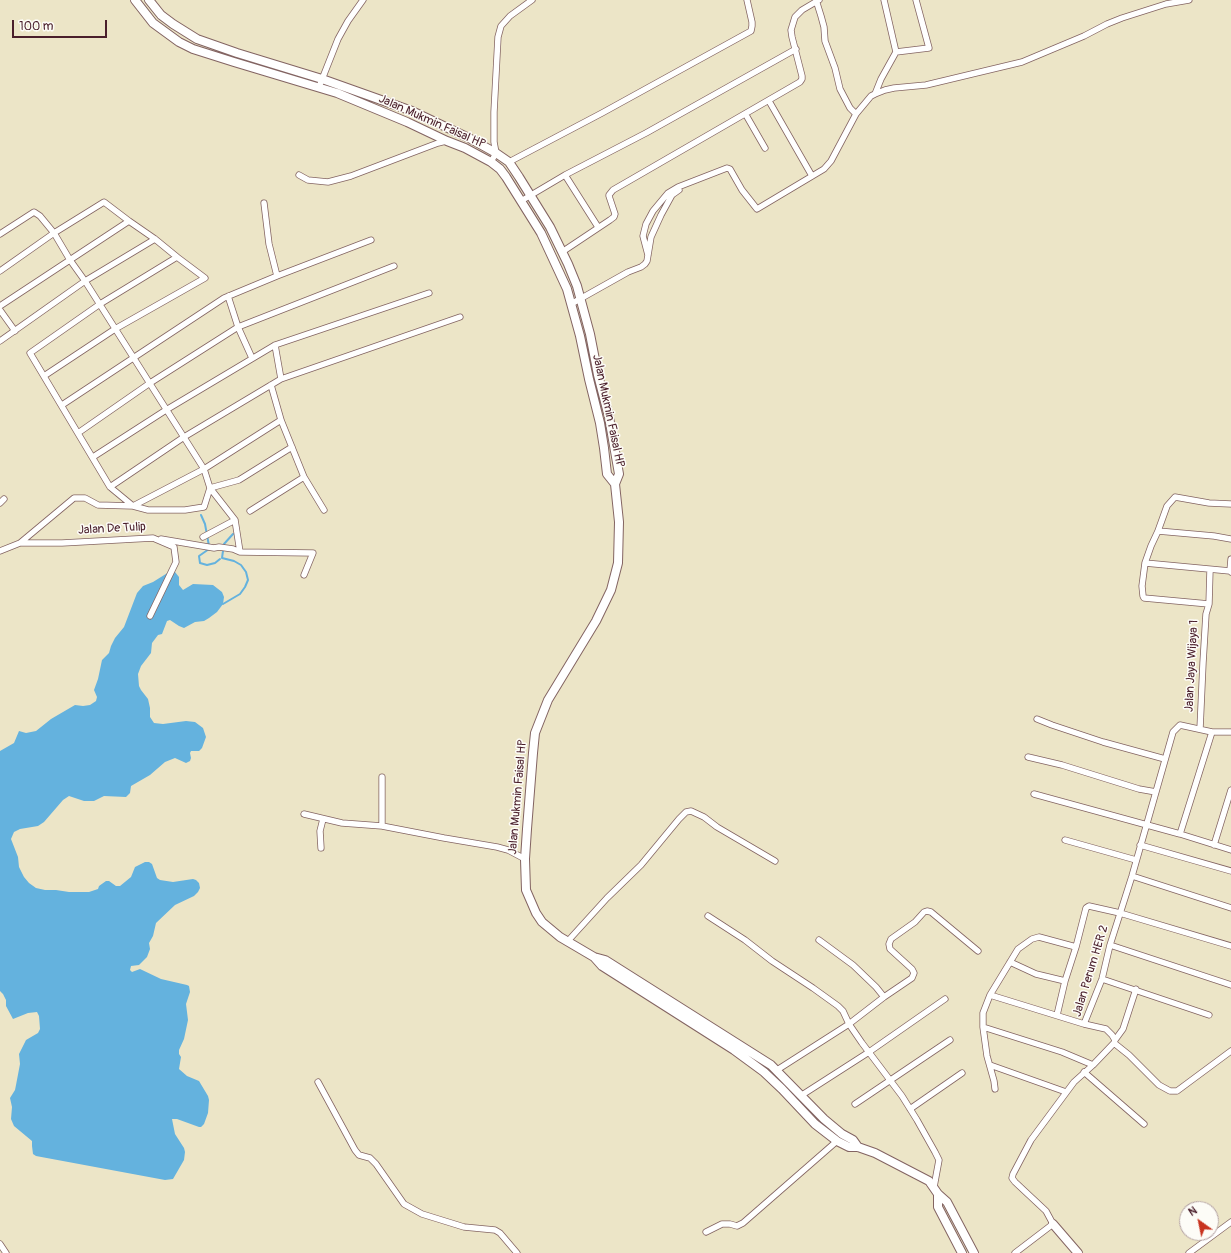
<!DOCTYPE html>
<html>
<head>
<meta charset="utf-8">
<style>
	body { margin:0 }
	#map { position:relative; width:1231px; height:1253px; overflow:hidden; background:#ece5c7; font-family:Pangolin,sans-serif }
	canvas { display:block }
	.north { position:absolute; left:1179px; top:1201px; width:40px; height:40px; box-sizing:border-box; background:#fdfcf7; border:1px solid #b5a4a5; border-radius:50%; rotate:327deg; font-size:11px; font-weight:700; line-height:16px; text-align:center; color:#4a1f2b }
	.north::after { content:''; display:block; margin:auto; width:14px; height:18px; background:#c8321e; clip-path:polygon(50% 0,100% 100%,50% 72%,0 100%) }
	.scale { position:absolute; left:12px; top:20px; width:95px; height:18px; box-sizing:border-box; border:2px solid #4a1f2b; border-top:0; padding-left:5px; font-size:12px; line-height:14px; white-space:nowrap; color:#4a1f2b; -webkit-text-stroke:3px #fdfcf7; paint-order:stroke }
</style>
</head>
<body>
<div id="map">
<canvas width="1231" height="1253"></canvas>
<div class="north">N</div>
<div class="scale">100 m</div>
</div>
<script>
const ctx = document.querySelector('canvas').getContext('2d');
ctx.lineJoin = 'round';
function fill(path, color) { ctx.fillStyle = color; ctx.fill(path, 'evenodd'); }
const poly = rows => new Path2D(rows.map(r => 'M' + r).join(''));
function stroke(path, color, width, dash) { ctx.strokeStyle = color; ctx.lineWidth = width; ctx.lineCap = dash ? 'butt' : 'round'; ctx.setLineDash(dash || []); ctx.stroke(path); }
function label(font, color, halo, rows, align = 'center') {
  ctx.font = font + ' Pangolin,sans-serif'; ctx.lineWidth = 3; ctx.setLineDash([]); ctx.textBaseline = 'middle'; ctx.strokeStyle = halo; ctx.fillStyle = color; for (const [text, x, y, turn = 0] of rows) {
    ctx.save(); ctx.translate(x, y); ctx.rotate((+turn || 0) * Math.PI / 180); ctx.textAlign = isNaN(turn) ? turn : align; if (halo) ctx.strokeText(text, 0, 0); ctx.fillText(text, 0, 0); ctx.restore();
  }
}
const water = poly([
	[169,572,175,572,179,577,179,585,183,590,193,584,213,585,222,592,224,597,223,604,217,612,209,618,204,621,195,622,184,628,179,626,170,620,167,621,162,634,158,635,152,643,151,653,141,666,138,674,139,686,141,690,148,699,150,708,150,717,154,723,163,724,186,721,195,722,203,728,206,737,202,748,199,751,191,751,190,753,191,758,190,761,186,763,175,758,165,762,150,775,131,786,130,793,126,797,104,796,94,801,84,801,69,796,63,800,44,822,38,826,20,829,14,832,11,839,18,857,19,867,24,877,29,883,36,888,45,890,56,890,69,892,89,892,98,889,99,886,106,881,109,881,116,886,120,886,131,877,135,867,145,862,149,862,152,864,157,878,160,880,173,882,193,879,196,880,199,883,200,888,198,892,194,896,175,905,156,923,153,936,149,943,150,949,147,957,139,965,131,966,130,970,132,972,140,969,161,979,187,985,189,986,190,992,186,1004,188,1020,184,1039,179,1050,179,1054,181,1057,179,1069,187,1076,199,1081,208,1096,209,1100,208,1113,204,1124,201,1127,199,1127,177,1119,172,1119,175,1134,184,1148,185,1152,184,1160,173,1179,165,1180,36,1156,33,1154,32,1146,32,1141,14,1126,11,1119,12,1107,10,1098,15,1090,16,1085,20,1064,19,1054,26,1040,38,1033,40,1029,39,1016,37,1012,28,1013,13,1019,6,1006,6,1000,3,994,0,991,0,751,14,743,19,731,26,733,36,731,51,719,75,705,83,706,90,705,96,701,97,697,94,690,98,679,102,660,109,653,111,646,115,638,124,627,137,593,143,586,153,582]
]);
const stream = poly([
	[201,515,205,524,209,546],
	[209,549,199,556,200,563,207,565,215,563,220,559],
	[223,604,240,594,245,587,248,580,246,572,241,565,234,561,222,558,224,544,233,534]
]);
const street = poly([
	[816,0,821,16,824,27,825,41,835,68,840,89,850,108,856,114],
	[884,0,896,52],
	[319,87,338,39,348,21,363,0],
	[875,94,881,79,896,52,929,48,916,0],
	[769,101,812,176],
	[746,115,765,148],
	[491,162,496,153,494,142,494,112,498,37,501,26,510,16,532,0],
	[509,162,602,113,751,31,752,26,752,22,747,0],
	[299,175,308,180,328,182,351,176,438,143,446,141],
	[565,175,598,227],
	[521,201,565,175,646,133,796,49],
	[264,203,269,244,277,276],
	[0,234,34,212,40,216,54,233,70,260,85,281,204,469,210,488,235,520,240,552],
	[562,252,610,220,614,217,615,214,609,196,609,195,613,190,800,82,802,79,802,76,792,37,791,30,795,17,802,10,819,0],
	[648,255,643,236,646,224,653,211,668,193,678,187,727,168,730,169,742,190,757,209,824,169,831,161,856,114,871,96,875,94,885,90,894,88,926,85,1022,62,1084,36,1107,24,1122,18,1166,4,1189,0],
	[0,271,54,233,104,202,129,221],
	[228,296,238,327,252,358],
	[571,304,628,272,641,267,645,264,647,261,651,237,661,215,672,195,679,190],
	[0,306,129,221,155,239,177,257,100,304,30,353,110,487,133,506],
	[0,310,15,331],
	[0,341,85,281,155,239],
	[275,345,281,379],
	[44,376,115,329,205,278,177,257],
	[62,405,224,298,277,276,371,240],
	[78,433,150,383,238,327,394,266],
	[93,457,166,410,275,345,429,293],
	[304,477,324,510],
	[110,487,184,437,281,379,460,317],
	[0,503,4,499],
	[133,506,204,469,281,420],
	[250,511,304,477,281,420,271,385],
	[1158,531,1167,506,1175,497,1209,503,1231,504],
	[203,537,235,520],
	[161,539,214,548,219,547,233,549,240,552,313,553,304,575],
	[20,543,74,498,85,498,98,505,133,506,148,510,185,510,204,507,210,488,239,480,292,447],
	[0,551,20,543,62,543,153,538,174,547,176,562,150,616],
	[1145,563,1230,571,1231,572],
	[1230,571,1231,559],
	[1209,604,1144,598,1143,596,1142,586,1145,563,1151,546,1158,531,1214,536,1231,539],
	[1037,719,1052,725,1103,742,1165,759],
	[1200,729,1203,663,1206,614,1209,604,1210,570],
	[1028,757,1062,765,1139,789,1156,792],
	[382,777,382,826],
	[1034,794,1180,834,1231,850],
	[304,814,342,823,382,826,444,838,497,847,508,850,525,859],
	[1180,834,1212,732],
	[1065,840,1136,860],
	[1140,845,1231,871],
	[1214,845,1231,790],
	[321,848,320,831,323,819],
	[1132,876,1231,908],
	[708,916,745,940,772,961,813,988,838,1006,843,1011,849,1024,862,1043,902,1096,917,1120,935,1152,939,1160,934,1187],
	[819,940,853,965,876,987,884,997],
	[567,942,607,898,641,865,679,819,686,812,691,811,704,817,717,827,775,861],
	[1110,945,1231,985],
	[1010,962,1036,974,1065,981],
	[1102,979,1209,1015],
	[1057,1015,1065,981,1076,947],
	[1084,1024,990,995,1018,949,1032,939,1039,937,1076,947,1086,908,1089,906,1120,913,1231,946],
	[983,1027,983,1013,990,995],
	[1115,1040,1123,1029,1136,989],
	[1114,1043,1129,1055,1159,1085,1170,1091,1177,1091,1231,1051],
	[990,1065,1066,1092],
	[777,1070,849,1024,884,997,912,978,914,973,912,969,890,949,889,944,891,939,915,922,924,912,927,911,931,912,978,951],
	[1084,1072,1144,1124],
	[318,1082,355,1150,359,1155,370,1158,376,1164,404,1204,422,1214,464,1227,495,1230,500,1233,517,1253],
	[995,1089,994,1081,987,1056,983,1027,1062,1052,1093,1065],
	[802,1095,869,1052,945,999],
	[855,1104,950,1040],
	[910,1109,962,1073],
	[706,1232,722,1224,730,1224,737,1226,743,1223,837,1141],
	[0,1244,6,1253],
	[1015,1253,1053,1224,1046,1211,1015,1182,1012,1178,1013,1174,1031,1140,1074,1082,1093,1065,1114,1043,1115,1040,1112,1035,1106,1029,1084,1024,1102,979,1110,945,1132,876,1173,732,1180,725,1212,732,1231,732],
	[1189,1253,1231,1222]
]);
const secondary = poly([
	[135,0,153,23,179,42,193,49,234,62,337,93,407,122,447,141,465,148,491,162,500,169,506,177,541,233,567,289,580,336,589,379,600,423,604,448,607,474,615,484],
	[149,0,161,15,173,24,197,39,237,53,322,79,412,111,469,138,496,153,509,162,519,177,550,227,568,264,577,286,590,334,598,375,609,417,619,474,615,484,619,522,618,563,611,590,596,621,548,700,535,733,533,753,527,829,525,859,526,890,536,913,542,922,560,937,594,957,605,960,771,1065,824,1119,842,1134,853,1140,858,1147],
	[594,957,602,966,734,1050,764,1072,782,1089,815,1124,837,1141,849,1147,858,1147,875,1153,929,1181,938,1194,947,1202,974,1253],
	[938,1194,938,1207,962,1253],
	[1053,1224,1078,1253]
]);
const streetNames = [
	["Jalan Mukmin Faisal HP",432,122,24],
	["Jalan Mukmin Faisal HP",608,411,78],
	["Jalan De Tulip",112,529,-3],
	["Jalan Jaya Wijaya 1",1192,666,-87],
	["Jalan Mukmin Faisal HP",518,797,-85],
	["Jalan Perum HER 2",1091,971,-73]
];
fill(water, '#64b2de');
stroke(stream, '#64b2de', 2);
stroke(street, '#836462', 7);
stroke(secondary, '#836462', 10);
stroke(street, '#fff', 5.5);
stroke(secondary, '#fff', 8);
label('12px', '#4a1f2b', '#fdfcf7', streetNames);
</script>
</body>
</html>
